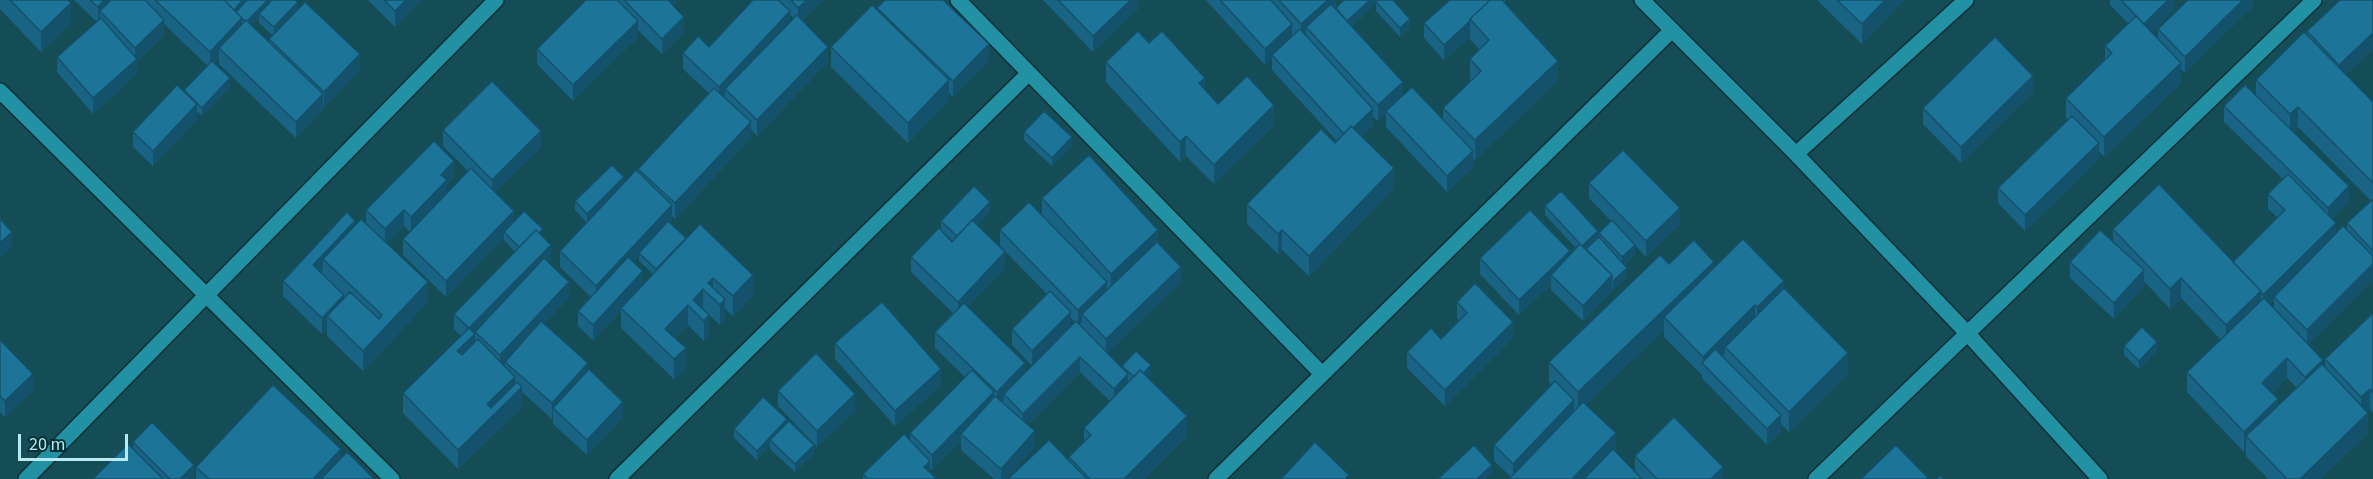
<!DOCTYPE html>
<html>
<head>
<meta charset="utf-8">
<style>
	body { margin:0 }
	#map { position:relative; width:2373px; height:479px; overflow:hidden; background:#154d56; font-family:"Source Sans 3",sans-serif }
	canvas { display:block }
	.scale { position:absolute; left:18px; top:434px; width:110px; height:27px; box-sizing:border-box; border:3px solid #bbe9f2; border-top:0; padding-left:8px; font-size:18px; line-height:21px; white-space:nowrap; color:#bbe9f2; -webkit-text-stroke:4px #023138; paint-order:stroke }
</style>
</head>
<body>
<div id="map">
<canvas width="2373" height="479"></canvas>
<div class="scale">20 m</div>
</div>
<script>
const ctx = document.querySelector('canvas').getContext('2d');
ctx.lineJoin = 'round';
const poly = rows => new Path2D(rows.map(r => 'M' + r).join(''));
function stroke(path, color, width, dash) { ctx.strokeStyle = color; ctx.lineWidth = width; ctx.lineCap = dash ? 'butt' : 'round'; ctx.setLineDash(dash || []); ctx.stroke(path); }
function fill(path, color) { ctx.fillStyle = color; ctx.fill(path, 'evenodd'); }
const minor = poly([
	[958,0,1322,374],
	[0,91,392,479],
	[1796,154,1966,0],
	[617,479,1029,73],
	[1216,479,1671,31],
	[1816,479,2314,0]
]);
const tertiary = poly([
	[1642,0,1796,154,1968,334,2100,479],
	[26,479,496,0]
]);
const wall = poly([
	[0,0,68,0,71,23,41,52,0,9],
	[74,0,295,0,298,10,360,70,324,107,323,106,323,109,296,138,219,64,219,58,214,63,230,87,202,116,197,111,197,119,153,166,133,147,133,132,184,91,184,90,208,66,164,24,164,35,137,62,137,74,93,114,57,72,57,57,97,22],
	[259,18,259,23,273,36,269,39,269,43,251,26],
	[368,0,421,0,395,27],
	[586,0,676,0,676,2,673,5,684,32,662,54,638,30,638,37,573,101,537,64,537,49],
	[778,0,824,0,802,20,828,62,757,136,751,129,751,138,675,219,672,216,672,221,670,223,686,238,753,295,733,316,725,309,725,319,720,325,703,309,709,335,704,341,688,325,675,338,686,368,674,379,621,328,621,311,593,340,578,326,578,311,591,297,560,267,560,251,587,223,575,210,575,201,624,183,638,173,638,169,709,93,683,69,683,53,709,47],
	[790,14,794,19,790,23],
	[639,256,639,261,653,274,643,285,633,262],
	[1043,0,1138,0,1138,9,1093,52],
	[1206,0,1335,0,1336,8,1393,0,1410,28,1400,37,1376,11,1376,3,1352,26,1403,95,1443,120,1443,108,1471,81,1470,79,1470,59,1479,49,1470,39,1470,37,1444,60,1424,38,1424,23,1505,0,1505,3,1558,80,1475,160,1473,159,1473,167,1447,192,1386,127,1386,113,1378,121,1373,117,1373,125,1361,136,1394,188,1309,276,1282,250,1278,254,1247,224,1247,204,1337,141,1272,70,1272,58,1265,65],
	[1817,0,1904,0,1862,44],
	[2110,0,2174,0,2174,10,2152,32,2158,38,2158,29,2253,0,2253,6,2185,73,2181,69,2181,83,2104,157,2099,151,2099,159,2025,231,1998,203,1998,188,2068,120,2066,118,2066,98,2105,59,2105,46,2128,23,2110,5],
	[2373,0,2373,49,2346,74,2373,102,2373,280,2308,344,2325,368,2325,359,2373,313,2373,413,2370,409,2367,412,2368,433,2320,479,2268,479,2246,456,2246,449,2244,452,2187,392,2187,372,2221,340,2181,298,2170,309,2144,281,2144,286,2114,319,2070,278,2070,262,2113,241,2113,229,2233,262,2278,218,2268,209,2268,194,2283,179,2224,122,2224,106,2256,96,2256,80,2307,35,2307,31],
	[2298,127,2371,201,2347,223,2347,230,2336,234,2332,219,2349,201,2293,132],
	[2274,300,2274,308,2270,304],
	[2287,378,2297,388,2278,406,2272,393],
	[877,8,989,60,953,97,949,93,949,100,908,143,831,67,831,47,877,10],
	[1149,43,1205,90,1218,104,1274,125,1214,184,1186,156,1180,162,1106,82,1106,62],
	[2033,92,1961,163,1923,124,1923,108],
	[443,130,541,147,495,192,514,221,543,236,551,260,548,263,569,298,544,324,588,371,623,417,587,455,553,424,553,417,552,419,522,392,522,407,458,469,403,413,403,393,461,336,454,329,454,314,515,252,504,240,504,237,446,297,403,255,403,239,410,232,404,226,387,243,428,302,363,371,327,336,327,329,322,334,283,296,283,281,355,225,366,223,366,210,454,177,447,184,447,193,468,171,443,146],
	[1024,132,1072,146,1052,166,1024,140],
	[1589,183,1680,224,1646,257,1635,245,1635,254,1624,265,1627,277,1613,290,1612,289,1612,291,1583,321,1551,290,1551,285,1519,315,1480,274,1480,258,1570,255,1576,248,1545,215,1545,206,1599,238,1599,233,1611,221,1589,198],
	[1042,198,1158,243,1181,282,1107,353,1122,368,1122,366,1151,374,1148,377,1187,436,1144,479,1008,479,1069,460,1069,457,1084,442,1084,428,1110,401,1080,372,1028,425,1035,447,1006,479,994,479,961,450,961,441,932,470,930,468,930,472,937,479,863,479,863,474,910,440,910,433,965,377,935,348,935,332,953,313,911,272,911,257,953,241,941,230,941,221,990,211,977,225,1005,268,968,307,1025,373,1032,366,1012,345,1012,329,1047,294,1000,246,1000,230,1042,215],
	[1071,318,1075,322,1071,326],
	[1669,264,1714,267,1784,288,1848,373,1789,432,1781,424,1781,431,1767,445,1702,378,1702,375,1664,337,1664,330,1586,404,1616,449,1614,451,1635,471,1635,456,1723,479,1509,479,1511,477,1494,461,1494,445,1552,385,1549,382,1549,362],
	[1457,302,1513,338,1445,406,1407,368,1407,352,1441,339,1459,320,1457,318],
	[0,340,33,390,5,417,0,412],
	[835,343,941,385,895,426,835,359],
	[2124,346,2157,351,2139,369,2124,355],
	[778,391,855,410,817,447,778,406],
	[787,423,814,453,795,472,770,449,770,445,757,460,734,438,734,429],
	[133,442,194,479,93,479,133,448],
	[341,458,374,479,196,479,196,467]
]);
const shadedWall = poly([
	[104,0,119,0,100,11,100,20,98,22,98,7],
	[243,0,248,0,238,14,234,10],
	[268,0,277,0,259,14,259,18,246,31,246,22],
	[406,0,421,0,395,27,395,11],
	[665,0,676,0,676,2,665,13],
	[807,0,824,0,798,23,798,8],
	[1131,0,1138,0,1138,9,1093,52,1093,36],
	[1328,0,1335,0,1335,9,1306,27,1306,36,1301,40,1301,24],
	[1370,0,1379,0,1347,30,1347,21],
	[1885,0,1904,0,1862,44,1862,24],
	[2168,0,2174,0,2174,10,2144,40,2144,24],
	[2243,0,2253,0,2253,6,2185,73,2185,57],
	[298,2,298,11,274,36,274,27],
	[71,3,71,23,41,52,41,32],
	[790,11,790,27,725,89,725,96,719,102,719,87],
	[684,17,684,32,662,54,662,39],
	[242,18,242,33,219,48,219,58,210,68,210,52],
	[1410,19,1410,28,1400,37,1400,28],
	[164,20,164,35,137,62,137,74,93,114,93,98,135,60,135,48],
	[638,21,638,37,573,101,573,85],
	[1470,21,1470,37,1444,60,1444,45],
	[1292,24,1292,39,1272,55,1272,58,1265,65,1265,49],
	[2373,33,2373,49,2339,81,2339,65],
	[989,44,989,60,953,97,953,81],
	[828,47,828,62,757,136,757,120],
	[360,54,360,70,324,107,324,92],
	[1558,61,1558,80,1475,160,1475,140],
	[2181,63,2181,83,2104,157,2104,137],
	[2033,76,2033,92,1961,163,1961,147],
	[230,78,230,87,202,116,202,108],
	[1205,78,1205,98,1199,83],
	[949,80,949,100,908,143,908,123],
	[1403,82,1403,97,1386,111,1386,113,1378,121,1378,105],
	[323,94,323,109,296,138,296,122],
	[197,104,197,119,153,166,153,151],
	[1274,105,1274,125,1214,184,1214,165],
	[2298,107,2298,127,2290,134,2290,114],
	[1373,109,1373,125,1345,151,1345,135],
	[751,122,751,138,675,219,675,203],
	[541,131,541,147,492,196,492,180],
	[1186,136,1186,156,1180,162,1180,142],
	[1072,137,1072,146,1052,166,1052,158],
	[2099,143,2099,159,2025,231,2025,215],
	[1473,151,1473,167,1447,192,1447,176],
	[454,161,454,177,447,184,447,196,411,233,411,217,441,175],
	[1394,168,1394,188,1309,276,1309,256],
	[624,177,624,186,587,223,587,214],
	[2349,186,2349,201,2328,223,2328,208],
	[990,202,990,211,957,245,957,236],
	[672,205,672,221,640,254,639,253,639,256,596,301,596,286],
	[1680,208,1680,224,1646,257,1646,241],
	[404,210,404,226,385,245,385,229],
	[514,211,514,227,504,232,504,237,446,297,446,281],
	[355,221,355,236,323,259,323,270,313,280,313,265],
	[2336,223,2336,239,2274,297,2274,300,2263,310,2263,295],
	[1158,230,1158,250,1111,294,1111,274],
	[1282,230,1282,250,1278,254,1278,234],
	[1598,231,1598,240,1586,251,1582,246],
	[12,232,12,247,0,259,0,243],
	[551,245,551,260,478,335,475,332,475,354,457,371,457,351,469,328],
	[1635,245,1635,254,1622,266,1622,257],
	[1570,251,1570,267,1551,275,1551,285,1519,315,1519,300],
	[1005,252,1005,268,958,318,958,302],
	[1714,262,1714,282,1664,317,1664,330,1578,412,1578,392],
	[2373,264,2373,280,2307,346,2307,330],
	[1181,267,1181,282,1106,355,1106,339],
	[1627,268,1627,277,1613,290,1613,281],
	[2144,270,2144,286,2114,319,2114,303],
	[643,271,643,287,621,308,621,311,593,340,593,325],
	[753,275,753,295,733,316,733,296],
	[1612,275,1612,291,1583,321,1583,306],
	[713,278,713,298,708,283],
	[2181,278,2181,298,2170,309,2170,289],
	[1784,281,1784,301,1757,327,1757,307],
	[428,282,428,302,363,371,363,351],
	[569,282,569,298,507,363,505,362,505,365,500,371,500,355],
	[1107,282,1107,297,1082,314,1082,322,1078,326,1078,310],
	[703,289,703,309,698,314,693,300],
	[2261,291,2261,311,2226,345,2226,325],
	[344,295,344,310,327,316,327,329,322,334,322,318],
	[725,299,725,319,720,325,720,305],
	[688,305,688,325,665,349,665,329],
	[1755,305,1755,325,1725,347,1725,354,1709,371,1703,364,1703,357],
	[1071,312,1071,328,1032,366,1032,351],
	[709,315,709,335,704,341,704,321],
	[1513,322,1513,338,1445,406,1445,390],
	[2157,342,2157,351,2139,369,2139,361],
	[686,348,686,368,674,379,674,359],
	[1848,353,1848,373,1789,432,1789,412],
	[1080,357,1080,372,1023,430,1023,414],
	[2287,358,2287,378,2262,403,2262,383],
	[2323,360,2323,380,2305,397,2305,377],
	[588,363,588,378,553,408,553,417,552,419,552,403],
	[1025,363,1025,378,1004,394,1004,400,997,408,997,392],
	[1151,365,1151,374,1137,389,1137,380],
	[941,369,941,385,895,426,895,411],
	[33,374,33,390,5,417,5,401],
	[1128,374,1128,390,1114,405,1114,389],
	[515,377,515,394,522,387,522,407,458,469,458,450,487,404],
	[2370,389,2370,409,2361,417,2361,397],
	[994,392,994,407,961,434,961,441,932,470,932,455],
	[855,394,855,410,817,447,817,431],
	[2278,399,2278,419,2246,436,2246,449,2244,452,2244,432],
	[1574,400,1574,416,1513,479,1513,464],
	[623,402,623,417,587,455,587,440],
	[2368,413,2368,433,2320,479,2300,479],
	[1781,415,1781,431,1767,445,1767,429],
	[1187,416,1187,436,1144,479,1124,479],
	[787,419,787,428,770,440,770,445,757,460,757,451],
	[1035,431,1035,447,1006,479,1001,479,1001,469],
	[1616,433,1616,449,1587,479,1572,479],
	[814,445,814,453,795,472,795,464],
	[341,449,341,469,332,479,313,479],
	[930,461,930,476,924,467],
	[194,465,194,479,180,479],
	[1492,465,1492,473,1486,479,1477,479],
	[1723,467,1723,479,1711,479]
]);
const building = poly([
	[10,0,68,0,71,3,41,32,10,0],
	[90,0,104,0,98,7,90,0],
	[111,0,145,0,164,20,135,48,100,11,111,0],
	[155,0,224,0,242,18,210,52,155,0],
	[224,0,243,0,234,10,224,0],
	[247,0,268,0,247,21,246,20,245,21,236,12,247,0],
	[272,0,295,0,298,2,274,27,259,14,272,0],
	[384,0,406,0,395,11,384,0],
	[586,0,617,0,638,21,573,85,537,49,586,0],
	[624,0,668,0,684,17,662,39,624,0],
	[753,0,778,0,790,11,719,87,683,53,698,36,709,47,753,0],
	[791,0,807,0,798,8,791,0],
	[885,0,943,0,989,44,953,81,877,8,885,0],
	[1058,0,1131,0,1093,36,1058,0],
	[1220,0,1271,0,1292,24,1265,49,1220,0],
	[1279,0,1328,0,1301,24,1279,0],
	[1344,0,1370,0,1347,21,1336,8,1344,0],
	[1378,0,1393,0,1410,19,1400,28,1376,2,1378,0],
	[1450,0,1490,0,1470,19,1470,21,1444,45,1424,23,1450,0],
	[1490,0,1502,0,1558,61,1475,140,1443,108,1481,71,1470,59,1489,40,1470,19,1490,0],
	[1837,0,1885,0,1862,24,1837,0],
	[2121,0,2168,0,2144,24,2121,0],
	[2188,0,2243,0,2185,57,2158,29,2188,0],
	[2340,0,2373,0,2373,33,2339,65,2307,31,2340,0],
	[305,2,360,54,324,92,269,39,305,2],
	[1331,4,1403,82,1378,105,1306,27,1331,4],
	[872,5,949,80,908,123,831,47,872,5],
	[797,15,828,47,757,120,725,89,797,15],
	[2136,16,2181,63,2104,137,2066,98,2112,53,2105,46,2136,16],
	[101,18,137,59,93,98,57,57,101,18],
	[246,20,323,94,296,122,219,48,246,20],
	[1300,29,1373,109,1353,128,1351,126,1344,134,1272,55,1300,29],
	[1138,31,1149,43,1162,31,1205,78,1199,83,1218,104,1247,76,1274,105,1214,165,1186,136,1180,142,1106,62,1138,31],
	[2304,32,2373,102,2373,183,2298,107,2290,114,2256,80,2304,32],
	[1995,37,2033,76,1961,147,1923,108,1995,37],
	[212,61,230,78,202,108,184,90,212,61],
	[492,81,541,131,492,180,443,130,492,81],
	[177,85,197,104,153,151,133,132,177,85],
	[2245,85,2349,186,2328,208,2224,106,2245,85],
	[1412,87,1473,151,1447,176,1386,111,1412,87],
	[714,88,751,122,675,203,638,169,714,88],
	[1044,111,1072,137,1052,158,1024,132,1044,111],
	[2072,116,2099,143,2025,215,1998,188,2072,116],
	[1351,126,1394,168,1309,256,1282,230,1278,234,1247,204,1321,129,1335,143,1351,126],
	[434,141,454,161,441,175,447,180,411,217,404,210,385,229,366,210,434,141],
	[1623,150,1680,208,1646,241,1589,183,1623,150],
	[1089,155,1158,230,1111,274,1042,198,1089,155],
	[612,165,624,177,587,214,575,201,612,165],
	[471,168,514,211,446,281,403,239,471,168],
	[636,170,672,205,596,286,560,251,636,170],
	[2288,174,2336,223,2263,295,2261,292,2261,291,2233,262,2285,210,2268,194,2288,174],
	[2159,184,2261,291,2226,325,2181,278,2170,289,2113,229,2159,184],
	[974,186,990,202,957,236,941,221,974,186],
	[1561,191,1598,231,1582,246,1545,206,1561,191],
	[2373,199,2373,251,2347,223,2373,199],
	[1029,202,1107,282,1078,310,1000,230,1029,202],
	[1530,210,1570,251,1519,300,1480,258,1530,210],
	[524,211,543,229,539,233,536,230,519,247,504,232,524,211],
	[347,212,355,221,313,265,344,295,322,318,283,281,347,212],
	[0,219,12,232,0,243,0,219],
	[361,219,428,282,363,351,327,316,350,292,379,319,382,315,323,259,361,219],
	[972,220,1005,252,958,302,911,257,939,228,952,242,972,220],
	[1612,220,1635,245,1622,257,1599,233,1612,220],
	[668,221,686,238,656,269,639,253,668,221],
	[700,224,753,275,733,296,713,278,708,283,725,299,720,305,703,289,693,300,709,315,704,321,688,305,665,329,686,348,674,359,621,308,700,224],
	[2343,226,2373,256,2373,264,2307,330,2274,297,2343,226],
	[536,230,551,245,469,328,454,314,536,230],
	[2100,230,2144,270,2114,303,2070,262,2100,230],
	[1599,237,1627,268,1613,281,1612,280,1612,275,1586,249,1599,237],
	[1743,239,1784,281,1757,307,1755,305,1703,357,1664,317,1743,239],
	[1694,240,1714,262,1578,392,1549,362,1660,255,1669,264,1694,240],
	[1157,242,1181,267,1106,339,1082,314,1157,242],
	[1580,244,1612,275,1583,306,1551,275,1580,244],
	[628,257,643,271,593,325,578,311,628,257],
	[544,258,569,282,500,355,475,332,544,258],
	[1475,283,1513,322,1445,390,1407,352,1431,328,1441,339,1467,313,1457,302,1475,283],
	[1784,288,1848,353,1789,412,1725,347,1784,288],
	[1050,291,1071,312,1032,351,1012,329,1050,291],
	[2264,298,2323,360,2305,377,2287,358,2262,383,2278,399,2244,432,2187,372,2264,298],
	[882,302,941,369,895,411,835,343,882,302],
	[964,303,1025,363,997,392,935,332,964,303],
	[2373,313,2373,393,2370,389,2361,397,2325,359,2373,313],
	[541,321,588,363,552,403,505,362,541,321],
	[1076,321,1128,374,1114,389,1080,357,1023,414,1004,394,1076,321],
	[2142,327,2157,342,2139,361,2124,346,2142,327],
	[469,328,475,334,457,351,462,355,478,339,515,377,487,404,491,408,517,382,522,387,458,450,403,393,469,328],
	[0,340,33,374,5,401,0,396,0,340],
	[1715,349,1781,415,1767,429,1702,363,1715,349],
	[1136,351,1151,365,1144,373,1140,370,1134,377,1122,366,1136,351],
	[816,353,855,394,817,431,778,391,816,353],
	[2322,364,2368,413,2300,479,2287,479,2246,436,2322,364],
	[589,369,623,402,587,440,553,408,589,369],
	[972,370,994,392,932,455,910,433,972,370],
	[1140,370,1187,416,1124,479,1090,479,1069,457,1091,435,1084,428,1140,370],
	[1555,381,1574,400,1513,464,1494,445,1555,381],
	[273,385,341,449,313,479,209,479,196,467,273,385],
	[995,396,1035,431,1001,469,961,434,995,396],
	[763,397,787,419,757,451,734,429,763,397],
	[1583,402,1616,433,1572,479,1509,479,1583,402],
	[1674,417,1723,467,1711,479,1657,479,1635,456,1674,417],
	[789,421,814,445,795,464,770,440,789,421],
	[152,422,194,465,180,479,170,479,133,442,152,422],
	[904,434,930,461,924,467,937,479,868,479,863,474,904,434],
	[1049,440,1087,479,1008,479,1049,440],
	[1315,442,1349,475,1345,479,1281,479,1315,442],
	[128,444,163,479,93,479,128,444],
	[1474,445,1492,465,1477,479,1438,479,1474,445],
	[1896,445,1929,479,1861,479,1896,445],
	[1613,449,1642,479,1584,479,1613,449],
	[347,452,374,479,321,479,347,452],
	[1940,475,1944,479,1937,479,1940,475]
]);
stroke(minor, '#103036', 18);
stroke(tertiary, '#103036', 18);
stroke(minor, '#2291a3', 15);
stroke(tertiary, '#2291a3', 15);
fill(wall, '#196484');
fill(shadedWall, '#14516b');
fill(building, '#1d7499');
stroke(building, '#14516b', 1.5);
</script>
</body>
</html>
